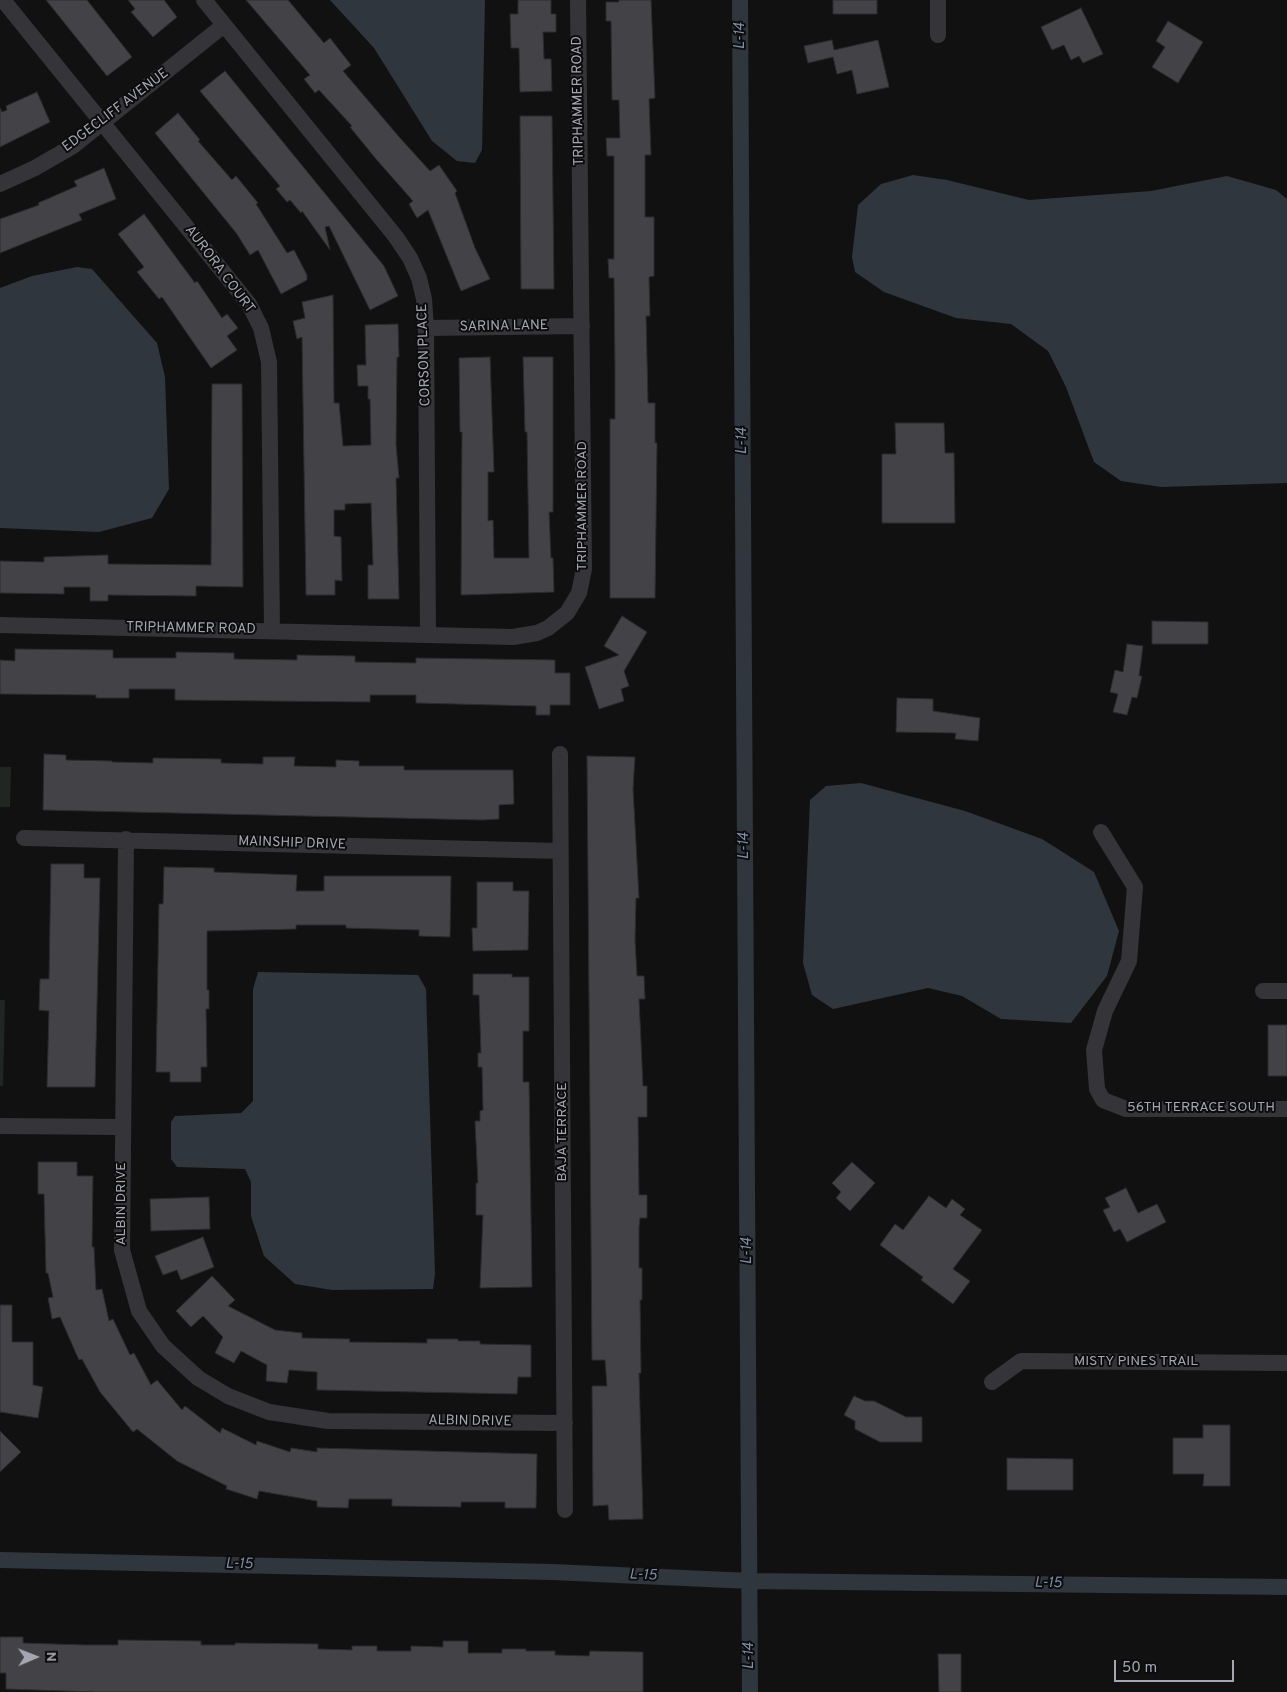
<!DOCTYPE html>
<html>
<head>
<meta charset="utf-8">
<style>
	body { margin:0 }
	#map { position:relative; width:1287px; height:1692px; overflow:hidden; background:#111112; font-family:Overpass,sans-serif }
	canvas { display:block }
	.north { position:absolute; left:10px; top:1632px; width:50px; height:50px; -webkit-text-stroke:4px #0c0c0d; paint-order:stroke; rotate:89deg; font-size:14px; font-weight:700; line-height:20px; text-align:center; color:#a4a6b1 }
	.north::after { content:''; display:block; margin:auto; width:18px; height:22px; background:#a4a6b1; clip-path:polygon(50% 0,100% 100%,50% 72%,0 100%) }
	.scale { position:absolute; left:1114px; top:1660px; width:120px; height:22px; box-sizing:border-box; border:2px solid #a4a6b1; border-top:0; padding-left:6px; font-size:15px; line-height:18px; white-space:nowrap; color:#a4a6b1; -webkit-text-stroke:4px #0c0c0d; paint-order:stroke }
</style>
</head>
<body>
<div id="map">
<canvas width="1287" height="1692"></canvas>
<div class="north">N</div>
<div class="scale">50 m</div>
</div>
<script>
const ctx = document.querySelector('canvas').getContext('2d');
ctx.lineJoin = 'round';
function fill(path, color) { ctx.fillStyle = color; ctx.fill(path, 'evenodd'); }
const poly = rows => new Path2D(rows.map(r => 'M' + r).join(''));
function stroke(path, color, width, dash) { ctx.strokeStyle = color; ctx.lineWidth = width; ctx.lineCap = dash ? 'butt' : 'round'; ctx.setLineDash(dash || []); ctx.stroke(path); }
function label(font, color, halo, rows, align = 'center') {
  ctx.font = font + ' Overpass,sans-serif'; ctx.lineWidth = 4; ctx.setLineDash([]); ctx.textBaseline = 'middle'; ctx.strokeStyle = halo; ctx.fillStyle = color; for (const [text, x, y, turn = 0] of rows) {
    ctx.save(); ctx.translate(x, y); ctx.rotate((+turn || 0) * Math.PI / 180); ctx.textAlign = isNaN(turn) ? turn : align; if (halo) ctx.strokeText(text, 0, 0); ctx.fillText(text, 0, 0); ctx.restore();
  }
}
const green = poly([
	[0,767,11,767,10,807,0,807],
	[0,1000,5,1000,3,1086,0,1086]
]);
const water = poly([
	[330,0,485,0,482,150,475,163,457,161,432,141,374,48],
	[913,175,947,180,1029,200,1151,191,1227,176,1276,190,1287,199,1287,483,1161,487,1121,481,1094,462,1066,387,1048,351,1011,324,956,318,884,292,855,272,852,257,858,205,881,184],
	[77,267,92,269,157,343,165,377,169,489,152,518,99,532,0,528,0,288,32,276],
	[861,783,965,811,1042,839,1094,872,1119,931,1107,976,1071,1023,1001,1019,962,996,928,988,833,1009,812,995,803,963,810,800,826,786],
	[258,972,418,975,426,989,435,1274,433,1289,332,1290,295,1284,264,1256,251,1216,251,1182,245,1169,177,1167,171,1159,171,1122,175,1116,241,1113,253,1101,253,989]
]);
const canal = poly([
	[740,0,750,1692],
	[0,1560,552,1572,750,1581,1287,1587]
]);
const building = poly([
	[46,0,87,0,132,57,107,76,46,0],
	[128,0,164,0,177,17,153,37,131,12,135,9,128,0],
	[246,0,288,0,324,43,330,38,351,65,343,71,400,138,430,171,439,165,457,191,455,193,475,248,490,279,461,291,428,210,417,218,409,204,413,201,376,159,350,127,352,126,319,90,315,93,304,79,310,75,246,0],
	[518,0,551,0,551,14,556,14,556,32,543,32,544,59,551,59,552,91,520,92,519,48,511,48,510,14,518,14,518,0],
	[619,0,651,0,655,98,649,99,651,155,645,155,645,217,654,217,654,276,649,277,650,316,646,316,648,403,655,403,655,443,657,443,655,598,610,598,610,419,615,419,615,369,614,278,609,278,608,259,614,259,614,156,607,156,606,138,620,138,619,100,612,100,611,21,606,21,606,2,619,2,619,0],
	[833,0,877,0,877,14,833,14,833,0],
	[1081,8,1103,54,1083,63,1079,56,1071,60,1064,45,1052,50,1041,27,1081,8],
	[1168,21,1203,42,1178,83,1152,67,1165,47,1156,41,1168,21],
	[832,40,834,50,878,40,889,87,857,94,852,70,837,74,833,57,808,63,804,46,832,40],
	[225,71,384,266,398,296,370,310,329,226,325,227,330,250,302,211,301,213,290,200,287,202,276,189,280,186,200,91,225,71],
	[37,92,50,122,0,147,0,108,2,112,7,110,6,106,37,92],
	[178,113,200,140,198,141,232,180,236,176,258,203,256,204,287,253,294,250,307,275,307,280,281,294,258,250,250,255,237,234,155,133,178,113],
	[520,116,552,116,554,289,521,289,520,116],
	[104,168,116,199,79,214,82,220,0,253,0,219,39,205,38,203,77,186,74,181,104,168],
	[144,214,195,283,197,281,222,318,227,314,238,328,227,336,237,350,211,368,162,297,159,299,137,272,144,267,118,234,144,214],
	[333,295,334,403,339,403,343,446,371,445,370,399,368,399,368,386,358,386,357,365,366,365,365,325,398,324,399,357,397,357,396,444,399,478,396,478,399,599,368,599,368,565,373,565,371,503,345,504,345,510,334,510,334,536,341,537,342,581,335,580,335,595,306,595,302,337,297,339,293,321,305,318,302,302,333,295],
	[490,357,494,472,488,472,488,521,493,520,494,558,529,558,527,432,525,432,523,357,553,357,553,512,549,512,551,558,553,558,554,592,461,595,462,432,460,432,459,358,490,357],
	[212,384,242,384,243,587,196,586,196,596,108,595,108,601,90,601,90,587,64,587,64,594,0,593,0,561,44,562,44,557,108,555,108,564,211,565,212,384],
	[895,423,944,423,945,453,954,453,955,523,882,523,882,454,896,454,895,423],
	[622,616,647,632,624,671,629,686,621,689,624,701,599,709,585,667,619,655,604,646,622,616],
	[1152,621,1208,622,1208,644,1152,644,1152,621],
	[1127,644,1143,646,1139,676,1142,676,1137,698,1132,697,1127,715,1113,712,1118,694,1110,692,1115,670,1123,672,1127,644],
	[15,649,113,650,113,658,176,658,176,652,234,653,234,659,297,660,297,655,355,656,355,662,416,663,416,658,555,660,555,673,570,673,570,705,550,705,550,715,536,715,536,706,416,703,416,695,370,695,370,702,175,700,175,689,129,689,129,698,96,698,96,695,0,694,0,660,15,661,15,649],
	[897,698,933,699,933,711,980,718,978,741,955,739,956,733,896,732,897,698],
	[44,754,66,755,66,760,112,761,112,762,153,763,153,758,221,759,221,763,263,764,263,757,295,757,294,766,336,767,336,760,359,761,359,766,404,766,404,770,513,770,514,804,499,805,499,819,483,820,43,810,44,754],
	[587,756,635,757,633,789,639,898,636,898,635,940,637,976,644,976,645,999,639,999,643,1086,647,1086,647,1117,638,1117,639,1195,647,1195,647,1218,640,1218,639,1227,639,1268,642,1268,642,1300,640,1300,641,1373,639,1373,643,1519,609,1520,608,1505,593,1506,592,1386,607,1386,605,1360,592,1360,587,756],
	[51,864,84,864,84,878,100,878,95,1087,47,1087,49,1011,39,1010,40,979,49,979,51,864],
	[164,867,214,868,214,872,297,875,296,891,324,891,324,876,451,876,450,937,419,936,419,930,346,928,346,925,296,925,296,929,207,931,207,990,209,990,209,1009,206,1009,207,1067,201,1067,201,1082,170,1082,170,1072,156,1072,159,904,163,904,164,867],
	[477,882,513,882,513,891,529,891,528,950,473,951,472,928,477,928,477,882],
	[473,974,512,974,512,977,529,977,529,1031,523,1031,523,1082,529,1082,532,1287,480,1288,483,1215,476,1215,476,1183,478,1183,475,1121,480,1121,480,1111,483,1110,482,1067,478,1067,478,1053,481,1053,479,995,473,995,473,974],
	[1268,1025,1287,1025,1287,1076,1268,1076,1268,1025],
	[38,1162,77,1162,77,1176,93,1176,92,1247,94,1247,96,1290,102,1289,109,1321,113,1319,130,1355,134,1353,151,1385,157,1380,182,1410,185,1406,220,1433,222,1428,256,1445,257,1441,290,1452,291,1448,317,1452,317,1448,537,1454,536,1508,505,1508,505,1502,461,1502,461,1507,392,1506,392,1499,349,1499,348,1508,317,1507,317,1501,259,1491,257,1499,226,1489,227,1486,177,1461,137,1429,133,1432,100,1392,82,1359,79,1360,60,1317,52,1319,48,1298,53,1297,48,1273,46,1273,44,1194,38,1194,38,1162],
	[852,1162,875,1183,850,1211,836,1198,841,1192,832,1183,852,1162],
	[1126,1188,1138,1213,1157,1204,1166,1222,1127,1242,1120,1229,1114,1232,1103,1210,1110,1207,1105,1198,1126,1188],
	[929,1196,946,1208,952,1199,965,1209,960,1215,982,1230,953,1269,970,1281,953,1304,921,1280,923,1277,880,1245,895,1224,903,1230,929,1196],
	[209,1197,210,1229,151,1231,150,1199,209,1197],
	[203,1237,214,1267,181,1280,177,1270,163,1275,155,1256,203,1237],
	[212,1276,235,1300,228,1306,275,1330,302,1333,302,1338,350,1339,349,1342,427,1343,427,1339,458,1339,458,1341,480,1341,480,1344,531,1345,531,1377,518,1377,517,1394,317,1390,317,1372,289,1370,287,1383,266,1381,267,1365,241,1351,234,1363,215,1353,223,1337,203,1316,191,1327,176,1311,212,1276],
	[0,1305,12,1305,12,1342,33,1342,33,1385,43,1387,38,1418,0,1412,0,1305],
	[854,1396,865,1401,874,1401,906,1417,922,1417,922,1442,880,1442,855,1429,855,1421,844,1415,854,1396],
	[1203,1425,1230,1425,1230,1486,1203,1486,1204,1474,1173,1474,1173,1438,1203,1438,1203,1425],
	[0,1431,21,1452,0,1472,0,1431],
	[1007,1458,1073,1459,1073,1490,1007,1490,1007,1458],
	[0,1637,23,1637,23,1643,85,1645,118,1645,118,1640,201,1641,201,1645,235,1645,235,1643,318,1644,318,1649,352,1650,352,1646,377,1646,377,1651,411,1651,411,1646,443,1647,443,1641,468,1641,468,1653,502,1653,502,1649,526,1649,526,1651,555,1651,555,1655,589,1656,590,1651,643,1652,643,1692,95,1692,6,1689,6,1673,0,1673,0,1637],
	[938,1654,961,1654,961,1692,939,1692,938,1654]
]);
const street = poly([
	[3,0,249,304,261,328,269,362,272,631],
	[204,0,396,237,410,258,419,278,424,299,426,328,428,635],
	[938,35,938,0],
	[0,184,35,168,73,146,224,25],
	[426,328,582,326],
	[0,625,513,637,537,633,548,628,567,613,579,593,584,569,578,0],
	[560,754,565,1510],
	[1101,832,1135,887,1129,961,1105,1011,1094,1050,1097,1089,1103,1100,1126,1109,1287,1109],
	[24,838,560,851],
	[126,839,122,1250,139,1311,163,1346,198,1378,228,1396,269,1412,328,1421,565,1423],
	[1263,991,1287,991],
	[0,1126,122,1127],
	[992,1382,1021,1361,1287,1363]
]);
const streetNames = [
	["TRIPHAMMER ROAD",579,101,-91],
	["EDGECLIFF AVENUE",116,111,-37],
	["AURORA COURT",219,270,53],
	["SARINA LANE",504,327,-1],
	["CORSON PLACE",425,355,-92],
	["TRIPHAMMER ROAD",583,506,-90],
	["TRIPHAMMER ROAD",191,629,1],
	["MAINSHIP DRIVE",292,844,2],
	["56TH TERRACE SOUTH",1201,1108],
	["BAJA TERRACE",563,1132,-90],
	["ALBIN DRIVE",122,1204,-90],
	["MISTY PINES TRAIL",1136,1362],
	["ALBIN DRIVE",470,1422,1]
];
const waterNames = [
	["L-14",741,36,-90],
	["L-14",743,441,-90],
	["L-14",745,846,-90],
	["L-14",748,1251,-90],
	["L-15",239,1565,1],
	["L-15",643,1576,2],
	["L-15",1048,1584,1],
	["L-14",750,1656,-90]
];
fill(green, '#202722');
fill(water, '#30363d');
stroke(canal, '#30363d', 16);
fill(building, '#434347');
stroke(building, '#2c2b2e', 1);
stroke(street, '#353539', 16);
label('14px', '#a4a6b1', '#0c0c0d', streetNames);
label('italic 15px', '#7f8ea8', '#0c0c0d', waterNames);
</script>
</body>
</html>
